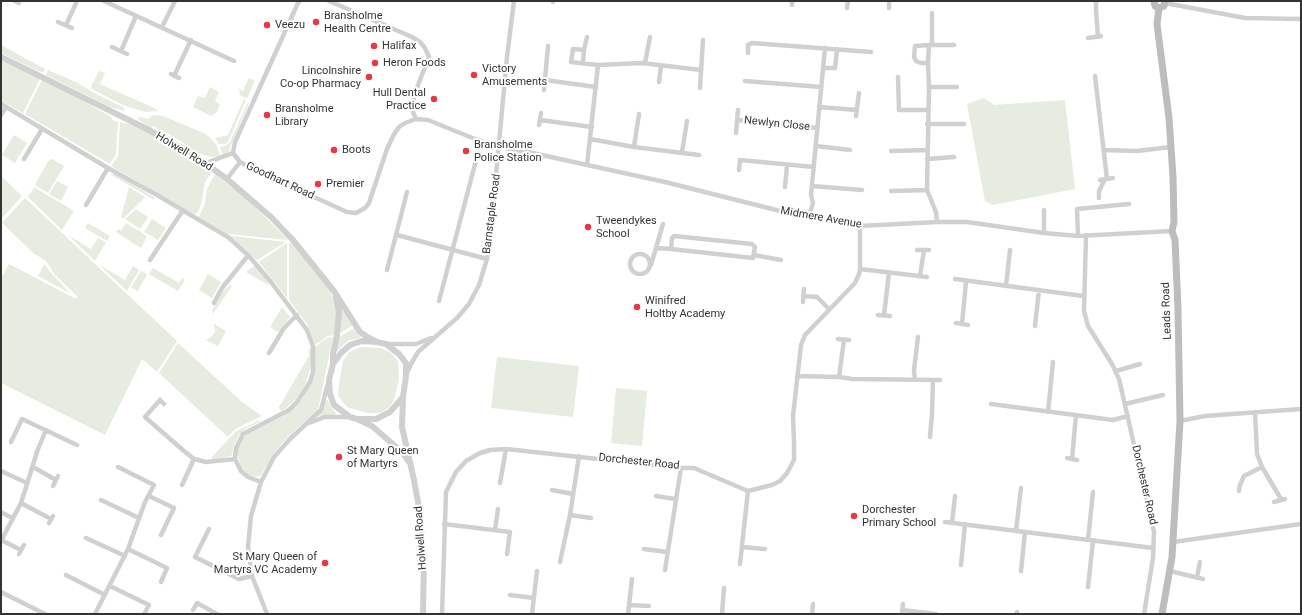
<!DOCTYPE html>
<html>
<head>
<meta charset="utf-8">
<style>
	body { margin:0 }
	#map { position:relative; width:1302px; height:615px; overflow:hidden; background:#fff; font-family:Roboto,sans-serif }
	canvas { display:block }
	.frame { position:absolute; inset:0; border:2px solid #333; pointer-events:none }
</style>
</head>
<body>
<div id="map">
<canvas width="1302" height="615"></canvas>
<div class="frame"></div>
</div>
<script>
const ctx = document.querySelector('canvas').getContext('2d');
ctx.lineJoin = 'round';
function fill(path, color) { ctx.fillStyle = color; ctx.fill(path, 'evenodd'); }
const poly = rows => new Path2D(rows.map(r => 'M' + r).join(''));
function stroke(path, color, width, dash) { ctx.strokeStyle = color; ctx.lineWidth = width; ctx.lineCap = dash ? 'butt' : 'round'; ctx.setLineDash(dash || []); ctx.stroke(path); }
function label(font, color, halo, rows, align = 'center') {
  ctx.font = font + ' Roboto,sans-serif'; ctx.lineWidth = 4; ctx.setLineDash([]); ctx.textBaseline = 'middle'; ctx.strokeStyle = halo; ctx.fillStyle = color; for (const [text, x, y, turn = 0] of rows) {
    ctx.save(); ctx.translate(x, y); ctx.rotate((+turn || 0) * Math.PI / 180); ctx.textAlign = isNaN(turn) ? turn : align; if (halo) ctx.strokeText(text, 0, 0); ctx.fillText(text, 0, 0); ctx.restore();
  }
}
const green = poly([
	[1,45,45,69,45,71,41,72,34,69,1,53],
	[1,60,40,79,23,113,1,101],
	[48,70,76,82,98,95,123,107,125,111,110,107,46,75],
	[99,71,105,73,100,84,154,108,158,110,157,111,145,112,123,105,92,89,91,87],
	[249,78,255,81,247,98,241,96,238,88,243,91],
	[42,80,80,99,106,114,111,117,112,120,118,122,116,154,110,164,25,114],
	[210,87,219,92,215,101,220,104,217,112,211,116,193,107,198,96,205,98],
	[984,98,994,105,1065,100,1075,189,993,205,985,201,967,104],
	[244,99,246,100,228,142,225,144,219,144,215,138,228,135],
	[248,102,249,103,231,145,229,152,223,155,220,147,226,146,230,142],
	[154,115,163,116,206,134,216,144,220,156,211,157,193,152,189,149,190,147,174,137,153,126,151,128,138,119,139,117,149,119,151,116],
	[120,122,134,125,169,144,212,172,205,182,201,204,198,212,194,214,111,166,118,156],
	[14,135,27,143,15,163,2,155],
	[52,159,64,166,48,193,36,186,35,184,49,160],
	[110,174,117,174,155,198,154,200],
	[215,174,249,201,288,240,228,234,199,217,205,203,207,189],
	[1,176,22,196,1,219],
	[57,181,68,187,61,201,49,194],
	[34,187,74,211,62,230,28,197],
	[129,187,145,197,123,219,121,217],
	[25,198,177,341,157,372,142,359,105,435,1,383,1,279,9,264,76,299,78,297,55,275,46,261,33,253,2,223],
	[136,209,148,217,140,229,125,219],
	[152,219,166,228,158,240,144,232],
	[88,223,110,236,107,241,85,228],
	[126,223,147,236,141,248,116,232,118,229,121,231],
	[68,235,91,249,98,238,106,242,95,261],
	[231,236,286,242,257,260],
	[287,243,287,298,259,262],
	[289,243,291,243,298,251,330,290,335,303,337,308,335,335,327,336,320,342,315,344,307,324,289,300],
	[44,264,54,276,70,293,38,276],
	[98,264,125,280,133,266,139,270,127,291],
	[255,265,267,280,268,285,246,272],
	[153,268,179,283,182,278,185,280,178,291,149,274],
	[141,271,147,274,138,291,131,287],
	[208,274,221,282,212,298,199,290],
	[231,285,232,286,213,314,212,310,224,290],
	[340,306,353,325,339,334],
	[282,307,290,317,278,332,270,327],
	[214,324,226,331,218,346,206,340,211,337,215,332],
	[354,328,361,338,350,340,343,345,337,352,336,351,339,337],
	[333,337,319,405,317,411,297,428,283,442,274,453,261,475,257,477,250,476,241,467,237,453,238,447,244,437,250,432,285,415,302,399,311,384,315,370,315,347,327,338],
	[178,343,242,402,262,416,235,429,228,437,159,373],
	[361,347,380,348,390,352,398,361,399,378,394,400,390,407,380,413,367,413,347,407,339,397,338,391,343,361,349,352],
	[309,348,311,349,311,366,305,386,298,396,292,403,282,411,280,410,279,407,309,356],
	[497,357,579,366,573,417,491,408],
	[616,388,647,391,642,446,611,443],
	[327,399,331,407,336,413,335,415,319,417,318,416],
	[262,419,259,422,245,429,239,435,234,445,232,454,231,456,213,460,212,457,235,432]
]);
const minor = poly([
	[15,1,19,3],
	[104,1,234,61],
	[300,1,298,3,235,142,233,153,240,162,268,176,347,212,356,213,365,208,369,203,387,149,393,136,399,127,405,123,416,119,413,112,414,95,429,57,425,48,420,42,412,37,329,1],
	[1096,1,1096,11,1098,37],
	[553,2,553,1],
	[1165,3,1245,18,1301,19],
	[792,5,792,1],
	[847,8,848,1],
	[889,8,889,1],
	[932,13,932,45],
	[58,22,72,28],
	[66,25,77,1],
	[162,27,175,1],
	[1088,38,1101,36],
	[931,45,954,45],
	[112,47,127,54],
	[584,50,587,37],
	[121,51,136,16],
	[748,53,748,45,752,43,871,52],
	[583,63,584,50,573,49,571,62,598,65],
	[645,63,650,37],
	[928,63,921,63,916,61,914,57,915,46,929,45,928,63,929,87,927,190,936,212,937,222],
	[823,68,835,68,837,49],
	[171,74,179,78],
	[174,76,191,40],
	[1095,76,1107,179],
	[898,77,899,110,928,110],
	[545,80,596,87],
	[745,81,821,87],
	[659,82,661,65],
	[929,87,957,87],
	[700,88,703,40],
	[544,90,548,46],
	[1,104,108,168,157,195,228,237,249,256,271,282,307,330,313,346,313,372,310,382,305,390,297,402,289,410,243,434,236,448,235,459,241,471,248,477,261,482],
	[819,107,857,110],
	[1,115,6,107],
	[856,116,859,93],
	[416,119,428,120,475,139,499,147,528,152,665,182,796,215,837,222,860,226,937,222,967,222,1044,233,1078,236,1172,231],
	[540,120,592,127],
	[737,120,817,128],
	[927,124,964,124],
	[539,125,541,113],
	[736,133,738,110],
	[590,139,634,147,699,155],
	[816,146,850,150],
	[634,147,639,114],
	[1104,150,1137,151,1171,147],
	[891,151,927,150],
	[682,152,687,121],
	[24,159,42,129],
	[927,159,954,157],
	[206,163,233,153],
	[587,165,598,65,642,63,701,70],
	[739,170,740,160,814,167],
	[227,179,240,162],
	[1100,180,1113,178],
	[812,186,862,190],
	[785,187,787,165],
	[891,191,927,190],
	[1099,198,1099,191,1105,179],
	[86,205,108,168],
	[809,217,813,203,811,195,825,48],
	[1044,233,1044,210],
	[397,235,487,259],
	[1086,235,1084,311,1088,326,1112,364,1119,379,1154,532,1153,558,1144,614],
	[1078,236,1077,209,1129,204],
	[656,248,671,249,672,238,674,236,752,244,755,247,753,258,671,249],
	[917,250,929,250],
	'630 264a10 10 0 1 1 20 0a10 10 0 1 1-20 0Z',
	[754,255,781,260],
	[150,260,183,210],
	[651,265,663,224],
	[860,269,927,277],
	[387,270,407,192],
	[920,276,924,250],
	[955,279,1083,296],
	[1006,286,1010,250],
	[803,296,817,297,829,309],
	[439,301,478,153],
	[803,302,804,289],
	[214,303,222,288,246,258,249,256],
	[878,315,890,316],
	[884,315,889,273],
	[956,323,968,325],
	[962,324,966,282],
	[1035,326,1039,290],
	[838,339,849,340],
	[386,344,416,344,431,338],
	[269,353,284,328,297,315],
	[1116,371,1140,364],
	[407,373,411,364,418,352,457,318,469,304,479,285,487,259,491,229,507,57,514,1],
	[797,376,839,377,852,379,940,380],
	[839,377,844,340],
	[915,380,914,370,918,337],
	[164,404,160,400,145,417,184,451,194,459,206,462,235,459],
	[991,404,1113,420,1128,416],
	[1125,404,1163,395],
	[1048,412,1053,362],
	[1255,412,1257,454,1262,467,1281,499],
	[1180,421,1205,416,1301,409],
	[309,423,325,417,350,417],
	[930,437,932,414,933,380],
	[11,442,22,419,77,445],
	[1067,458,1077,460],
	[1072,459,1076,415],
	[33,467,56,480],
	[1,471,27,483],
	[500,483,506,449],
	[182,485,194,459],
	[53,486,58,476],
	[552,490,573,494],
	[1239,491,1240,485,1244,476,1262,467],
	[149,496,174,508,161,535],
	[656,496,675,499],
	[101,500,139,518],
	[1274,502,1285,499],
	[21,503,51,519],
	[1,512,12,518],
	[570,515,591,518],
	[945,522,1153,548],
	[49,523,53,516],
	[952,523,955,496],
	[444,524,510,532,507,554],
	[209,529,195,557,239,579,252,576],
	[495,530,498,509],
	[1016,531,1021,488],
	[86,538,125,556],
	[1,540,21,550],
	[1088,540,1093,492],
	[1,541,21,503,38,449,46,430],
	[1173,542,1301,524],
	[742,547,765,549],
	[128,549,167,568,161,582],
	[644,549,667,552],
	[19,554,24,545],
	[560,562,570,515,579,456],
	[740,564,748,491],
	[961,565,965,524],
	[665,570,681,468],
	[1021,571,1025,532],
	[1170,571,1203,579],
	[66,575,105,595],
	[1197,577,1200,562],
	[110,586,149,605,144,614],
	[1088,587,1093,541],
	[1,592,45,614],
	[510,595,534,598],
	[629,605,649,606],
	[193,610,197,603,217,614],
	[902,610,936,614],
	[95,614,128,549,145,502,154,485,118,467],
	[267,614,252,576,248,547,251,516,261,482,274,457,290,439,321,410,328,383],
	[442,614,446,492,456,472,466,461,480,453,490,450,506,449,681,468,694,468,748,491,772,485,780,481,787,473,794,460,794,442,793,416,801,345,805,335,855,283,859,274,860,269,860,226],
	[532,614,537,571],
	[628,614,632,579],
	[722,614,724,588],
	[812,614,813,604],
	[902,614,903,604],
	[1016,614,1017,612]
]);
const tertiary = poly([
	[1,57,147,129,188,151,227,179,271,217,292,239,334,291,360,332,369,338,377,342],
	[333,364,333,354,337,335,339,312,336,297],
	[403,397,390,412,376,419,357,419,350,417,334,405,330,394,329,380,333,364,341,353,350,345,362,341,377,342,386,344,399,354,406,363,406,376,403,397,402,427,414,480,420,513,424,558,423,614],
	[359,420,372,426,403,453,408,461]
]);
const secondary = poly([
	[1154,1,1155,6,1159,8,1164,6,1165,1],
	[1159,8,1157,24,1169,118,1173,177,1174,222,1172,231,1175,240,1178,309,1180,421,1172,557,1162,614]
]);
const markers = [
	[316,22,4,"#e63946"],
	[267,25,4,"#e63946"],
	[374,46,4,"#e63946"],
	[375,63,4,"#e63946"],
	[474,75,4,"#e63946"],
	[369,77,4,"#e63946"],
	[434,99,4,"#e63946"],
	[267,115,4,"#e63946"],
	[334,150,4,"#e63946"],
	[466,151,4,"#e63946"],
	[318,184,4,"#e63946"],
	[588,227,4,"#e63946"],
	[637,307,4,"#e63946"],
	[339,457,4,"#e63946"],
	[854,516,4,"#e63946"],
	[325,563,4,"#e63946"]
];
const poiNames = [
	["Bransholme",324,16],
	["Health Centre",324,29],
	["Veezu",275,25],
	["Halifax",382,46],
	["Heron Foods",383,63],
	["Victory",482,69],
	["Amusements",482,82],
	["Lincolnshire",361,71,"right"],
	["Co-op Pharmacy",361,84,"right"],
	["Hull Dental",426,93,"right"],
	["Practice",426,106,"right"],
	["Bransholme",275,109],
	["Library",275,122],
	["Bransholme",474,145],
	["Police Station",474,158],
	["Boots",342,150],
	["Premier",326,184],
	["Tweendykes",596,221],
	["School",596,234],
	["Winifred",645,301],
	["Holtby Academy",645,314],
	["St Mary Queen",347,451],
	["of Martyrs",347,464],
	["Dorchester",862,510],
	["Primary School",862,523],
	["St Mary Queen of",317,557,"right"],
	["Martyrs VC Academy",317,570,"right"]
];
const streetNames = [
	["Newlyn Close",777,124,6],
	["Holwell Road",184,152,31],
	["Goodhart Road",280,181,25],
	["Barnstaple Road",492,214,-83],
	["Midmere Avenue",821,218,10],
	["Leads Road",1167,311,-92],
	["Dorchester Road",639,462,6],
	["Dorchester Road",1144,485,77],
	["Holwell Road",421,538,-94]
];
fill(green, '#e6ecdf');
stroke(minor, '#d0d0d0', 4.5);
stroke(tertiary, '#d0d0d0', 6);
stroke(secondary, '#bdbdbd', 7);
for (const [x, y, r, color] of markers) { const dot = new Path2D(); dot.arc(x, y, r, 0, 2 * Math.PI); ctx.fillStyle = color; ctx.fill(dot); stroke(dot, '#fff', 1.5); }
label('11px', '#333', '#fff', poiNames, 'left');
label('11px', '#333', '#fff', streetNames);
</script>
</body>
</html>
